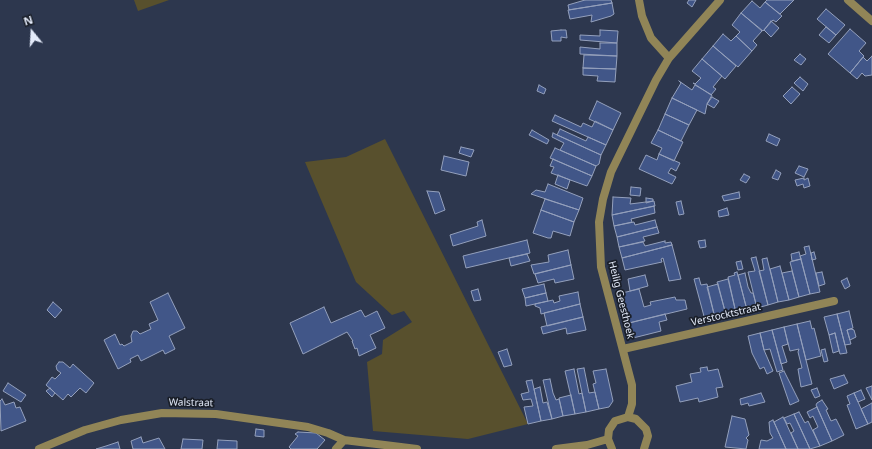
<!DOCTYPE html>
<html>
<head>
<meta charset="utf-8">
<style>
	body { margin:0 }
	#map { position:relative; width:872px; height:449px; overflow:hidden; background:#2d374e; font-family:"Noto Sans",sans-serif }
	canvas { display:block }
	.north { position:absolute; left:12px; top:12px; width:40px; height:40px; -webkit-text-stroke:3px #1a1f29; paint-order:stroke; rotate:342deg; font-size:11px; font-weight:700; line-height:16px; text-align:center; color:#e3eaf9 }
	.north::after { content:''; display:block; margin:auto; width:14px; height:18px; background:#e3eaf9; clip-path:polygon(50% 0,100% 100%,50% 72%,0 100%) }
</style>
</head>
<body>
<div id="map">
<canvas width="872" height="449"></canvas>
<div class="north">N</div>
</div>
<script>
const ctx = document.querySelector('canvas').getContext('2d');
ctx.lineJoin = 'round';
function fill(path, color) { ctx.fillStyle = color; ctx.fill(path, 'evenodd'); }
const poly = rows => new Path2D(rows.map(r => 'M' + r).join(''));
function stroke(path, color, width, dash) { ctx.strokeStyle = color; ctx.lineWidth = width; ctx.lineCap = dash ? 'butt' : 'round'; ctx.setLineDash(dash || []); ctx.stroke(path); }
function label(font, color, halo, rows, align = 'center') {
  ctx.font = font + ' "Noto Sans",sans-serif'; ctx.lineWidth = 3.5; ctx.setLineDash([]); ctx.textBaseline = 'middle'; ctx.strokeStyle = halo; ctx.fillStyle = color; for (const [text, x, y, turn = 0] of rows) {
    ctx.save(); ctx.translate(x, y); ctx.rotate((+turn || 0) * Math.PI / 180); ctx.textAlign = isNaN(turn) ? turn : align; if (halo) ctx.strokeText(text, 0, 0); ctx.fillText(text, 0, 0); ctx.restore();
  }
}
const green = poly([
	[134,0,169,0,138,11],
	[385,139,528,424,468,439,373,431,367,362,382,354,383,340,412,322,404,311,392,315,356,282,305,162,346,157]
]);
const building = poly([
	[585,0,611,0,612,3,569,10,568,5,585,0],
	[689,0,696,0,692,7,687,3,689,0],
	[767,0,794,0,780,14,765,2,767,0],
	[752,1,760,8,765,2,782,16,776,22,773,20,763,31,741,13,752,1],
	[612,3,614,14,611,16,591,22,592,15,570,19,568,10,612,3],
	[826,9,845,25,836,35,817,19,826,9],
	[741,13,762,31,753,41,757,45,752,51,736,36,740,32,732,25,741,13],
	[771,21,779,28,771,37,764,30,771,21],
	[826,27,836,35,829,43,819,35,826,27],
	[850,29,866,43,859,51,864,56,850,73,828,54,850,29],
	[561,30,566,30,567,38,561,37,561,41,552,41,551,31,561,30],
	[600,30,618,31,617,43,580,40,580,35,600,36,600,30],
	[723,34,731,41,736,36,752,51,738,67,713,46,723,34],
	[600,43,617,43,617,56,580,54,580,47,600,49,600,43],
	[713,46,736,66,725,79,702,59,713,46],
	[800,54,806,59,801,65,794,60,800,54],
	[584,55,617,56,616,69,583,68,584,55],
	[872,56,872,75,865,76,862,73,857,79,850,73,863,57,867,61,872,56],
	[702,59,722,76,713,87,716,89,711,95,693,83,695,84,701,78,692,71,702,59],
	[583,68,616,69,615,82,597,81,598,76,583,75,583,68],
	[800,77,808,84,803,91,794,83,800,77],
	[679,81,692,90,695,85,712,95,707,104,705,114,672,98,681,83,679,81],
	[539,85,546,89,544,94,537,91,539,85],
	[792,87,800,94,791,104,783,96,792,87],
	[712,97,719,101,714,108,707,104,712,97],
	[672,98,697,110,689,125,665,114,672,98],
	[597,101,621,113,613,130,589,119,597,101],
	[665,114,689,125,681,141,658,130,665,114],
	[555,115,581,127,583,123,592,127,595,121,613,130,606,145,552,121,555,115],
	[560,129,586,141,588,137,606,145,601,155,557,135,560,129],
	[532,130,549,140,547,144,529,135,532,130],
	[658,130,683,142,674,161,659,154,662,148,651,143,658,130],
	[553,133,601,155,599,164,596,166,560,150,564,143,552,137,553,133],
	[769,134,780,139,777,146,766,141,769,134],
	[461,147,474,150,471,157,459,153,461,147],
	[555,148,596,166,592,176,550,158,555,148],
	[659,154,680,163,676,171,671,168,668,173,676,177,672,184,639,169,646,155,657,160,659,154],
	[444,156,469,162,466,176,441,170,444,156],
	[553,159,592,176,587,186,551,173,554,167,550,166,553,159],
	[799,166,808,169,804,177,795,173,799,166],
	[776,170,781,173,778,180,772,178,776,170],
	[744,174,750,177,746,183,740,180,744,174],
	[558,175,570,180,567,189,555,184,558,175],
	[804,178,804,180,808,178,810,186,804,188,803,184,797,186,795,180,804,178],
	[548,184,583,198,579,210,531,194,536,190,545,192,548,184],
	[631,187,641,188,640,196,630,195,631,187],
	[427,191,439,192,445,210,435,214,427,191],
	[739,192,740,198,724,201,722,196,739,192],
	[613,197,631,198,630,204,654,201,655,206,612,215,613,197],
	[646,198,653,199,653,201,646,203,646,198],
	[545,199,579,210,574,222,541,210,545,199],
	[681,201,684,214,679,215,676,202,681,201],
	[654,206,655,213,631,219,632,222,614,226,612,215,654,206],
	[727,208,729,215,719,217,718,211,727,208],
	[541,210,574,222,570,236,553,231,551,238,548,238,533,233,541,210],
	[482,220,486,236,453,246,450,235,478,226,477,222,482,220],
	[655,220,657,227,617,237,614,226,634,222,635,225,655,220],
	[657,227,659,233,643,237,645,241,619,247,617,237,657,227],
	[527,240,530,253,466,268,463,256,527,240],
	[705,240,706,247,700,248,698,241,705,240],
	[665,241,665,243,671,242,672,245,622,258,619,247,643,242,645,246,665,241],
	[672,245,681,279,669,281,663,258,661,259,662,262,625,270,622,258,672,245],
	[809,246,820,292,810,294,800,256,806,254,804,247,809,246],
	[568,250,571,265,534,274,531,265,549,262,548,255,568,250],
	[799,252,801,259,792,261,791,254,799,252],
	[814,252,816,259,812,260,811,253,814,252],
	[527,254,530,261,511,266,509,258,527,254],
	[756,257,768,305,757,308,748,272,755,271,751,258,756,257],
	[767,258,778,302,768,305,759,271,764,270,762,259,767,258],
	[801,259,810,294,799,297,790,262,801,259],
	[741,261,743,269,738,270,736,262,741,261],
	[571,265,574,279,555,283,554,279,538,283,535,274,571,265],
	[780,266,789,300,778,302,770,269,780,266],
	[792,271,799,297,789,300,782,273,792,271],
	[737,272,747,310,736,313,728,277,735,275,734,273,737,272],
	[822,272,825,284,819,286,816,273,822,272],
	[745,273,748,287,751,293,753,293,757,308,747,310,738,275,745,273],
	[645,275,648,286,630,291,628,279,645,275],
	[699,278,701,285,707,284,715,318,705,320,694,279,699,278],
	[847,278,850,286,845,289,841,281,847,278],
	[728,279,736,313,726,315,717,282,728,279],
	[544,284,546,293,525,298,522,289,544,284],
	[718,284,726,315,715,318,707,287,718,284],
	[478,289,481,300,474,301,471,291,478,289],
	[639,289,644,307,651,305,650,302,675,297,676,300,685,300,687,309,629,323,622,293,639,289],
	[578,292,580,304,541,314,540,308,535,306,535,304,553,300,554,303,560,301,559,296,578,292],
	[168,293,185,328,169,336,175,349,165,354,163,350,141,361,138,355,130,359,131,362,118,369,104,340,115,334,120,345,122,344,124,346,132,342,131,336,133,331,137,331,140,334,151,329,149,324,158,320,150,302,168,293],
	[546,293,548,301,526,306,525,298,546,293],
	[53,302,62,310,55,318,47,310,53,302],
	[580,304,583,317,547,326,544,313,580,304],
	[324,307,331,323,361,310,365,317,377,311,385,328,370,335,376,348,359,356,357,348,355,349,352,341,353,341,347,332,303,354,290,323,324,307],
	[849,311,853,328,847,330,851,344,845,345,837,314,849,311],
	[665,314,667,320,659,322,661,331,633,338,629,323,665,314],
	[837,314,847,353,840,354,835,333,829,335,824,317,837,314],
	[583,317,586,330,567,334,566,328,543,334,541,327,583,317],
	[810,321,812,329,814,328,821,356,806,360,797,324,810,321],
	[797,324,812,384,801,387,798,369,802,368,798,352,799,349,790,351,784,327,797,324],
	[784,327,788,344,782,346,787,362,781,364,772,330,784,327],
	[851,329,854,330,856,337,850,340,847,330,851,329],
	[772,330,783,370,777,372,770,349,764,350,760,333,772,330],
	[760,333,764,350,773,371,767,374,764,367,760,369,752,353,748,336,760,333],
	[835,333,839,351,833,353,829,335,835,333],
	[507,349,512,365,504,367,498,352,507,349],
	[825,349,828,361,824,362,821,350,825,349],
	[59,362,63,362,70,368,73,364,94,383,86,393,80,388,71,397,68,394,63,400,46,385,52,377,55,379,61,373,57,370,56,366,59,362],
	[707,367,708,371,718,369,723,387,716,388,718,397,699,402,698,398,680,402,676,386,692,382,690,374,701,372,700,368,707,367],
	[584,368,589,393,595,392,599,409,586,412,577,369,584,368],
	[574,369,579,394,582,393,586,412,575,414,565,371,574,369],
	[606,369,613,401,609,407,599,409,593,384,596,383,593,371,606,369],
	[784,371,799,401,790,405,779,373,784,371],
	[844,375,848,383,834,389,830,379,844,375],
	[550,379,553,393,556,400,559,399,563,416,552,419,543,380,550,379],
	[532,380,541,421,528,424,524,407,533,406,531,399,523,400,521,394,529,392,526,381,532,380],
	[8,383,26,395,21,402,3,391,8,383],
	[872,386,872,400,866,388,872,386],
	[540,387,543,403,547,402,552,419,541,421,534,389,540,387],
	[50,388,55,393,52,397,46,391,50,388],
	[817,388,820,396,815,398,811,390,817,388],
	[861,390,865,399,858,402,854,393,861,390],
	[761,393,765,402,749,406,748,403,741,405,740,399,761,393],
	[854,393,868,424,856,429,847,405,850,404,847,396,854,393],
	[571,395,575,414,563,416,559,398,571,395],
	[2,399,5,405,14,402,16,408,20,407,26,421,1,431,0,401,2,399],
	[822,400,828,409,826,410,831,421,836,419,844,435,832,441,816,405,817,403,822,400],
	[872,403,872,422,868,424,861,409,872,403],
	[817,407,832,441,820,446,813,430,818,427,813,416,810,418,807,412,817,407],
	[799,412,805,423,808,421,820,446,810,449,794,414,799,412],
	[794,414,797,421,810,449,798,449,791,433,794,431,790,423,787,424,784,418,794,414],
	[732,416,745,419,749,435,746,438,748,440,746,449,725,447,732,416],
	[783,417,785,421,798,449,786,449,774,422,783,417],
	[773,420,786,449,759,449,761,440,767,441,773,438,770,433,769,422,773,420],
	[256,429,264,430,264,437,255,436,256,429],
	[298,432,316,433,325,440,317,449,291,449,289,447,298,436,295,434,298,432],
	[141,437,143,443,159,438,165,449,133,449,131,441,141,437],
	[183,439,203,440,202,449,181,449,183,439],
	[218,440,237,441,237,449,217,449,218,440],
	[118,442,120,449,96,449,106,446,118,442]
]);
const minor = poly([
	[639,0,642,16,651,38,669,58],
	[848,0,872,21],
	[623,349,834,301],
	[628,417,632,404,632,385,601,267,599,222,603,199,611,172,656,80,669,58,720,0],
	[39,449,85,430,121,420,162,413,216,414,308,427,328,433,344,440,417,449],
	[336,449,344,440],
	[556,449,587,445,608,439],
	[612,449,608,439,609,430,615,421,628,417,636,419,646,429,648,436,644,449]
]);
const streetNames = [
	["Heilig Geesthoek",621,300,76],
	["Verstocktstraat",726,315,-13],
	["Walstraat",191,403,1]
];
fill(green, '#58502d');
fill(building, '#415688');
stroke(building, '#94a0bc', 1);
stroke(minor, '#918557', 8);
label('10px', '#e3eaf9', '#1a1f29', streetNames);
</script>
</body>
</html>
